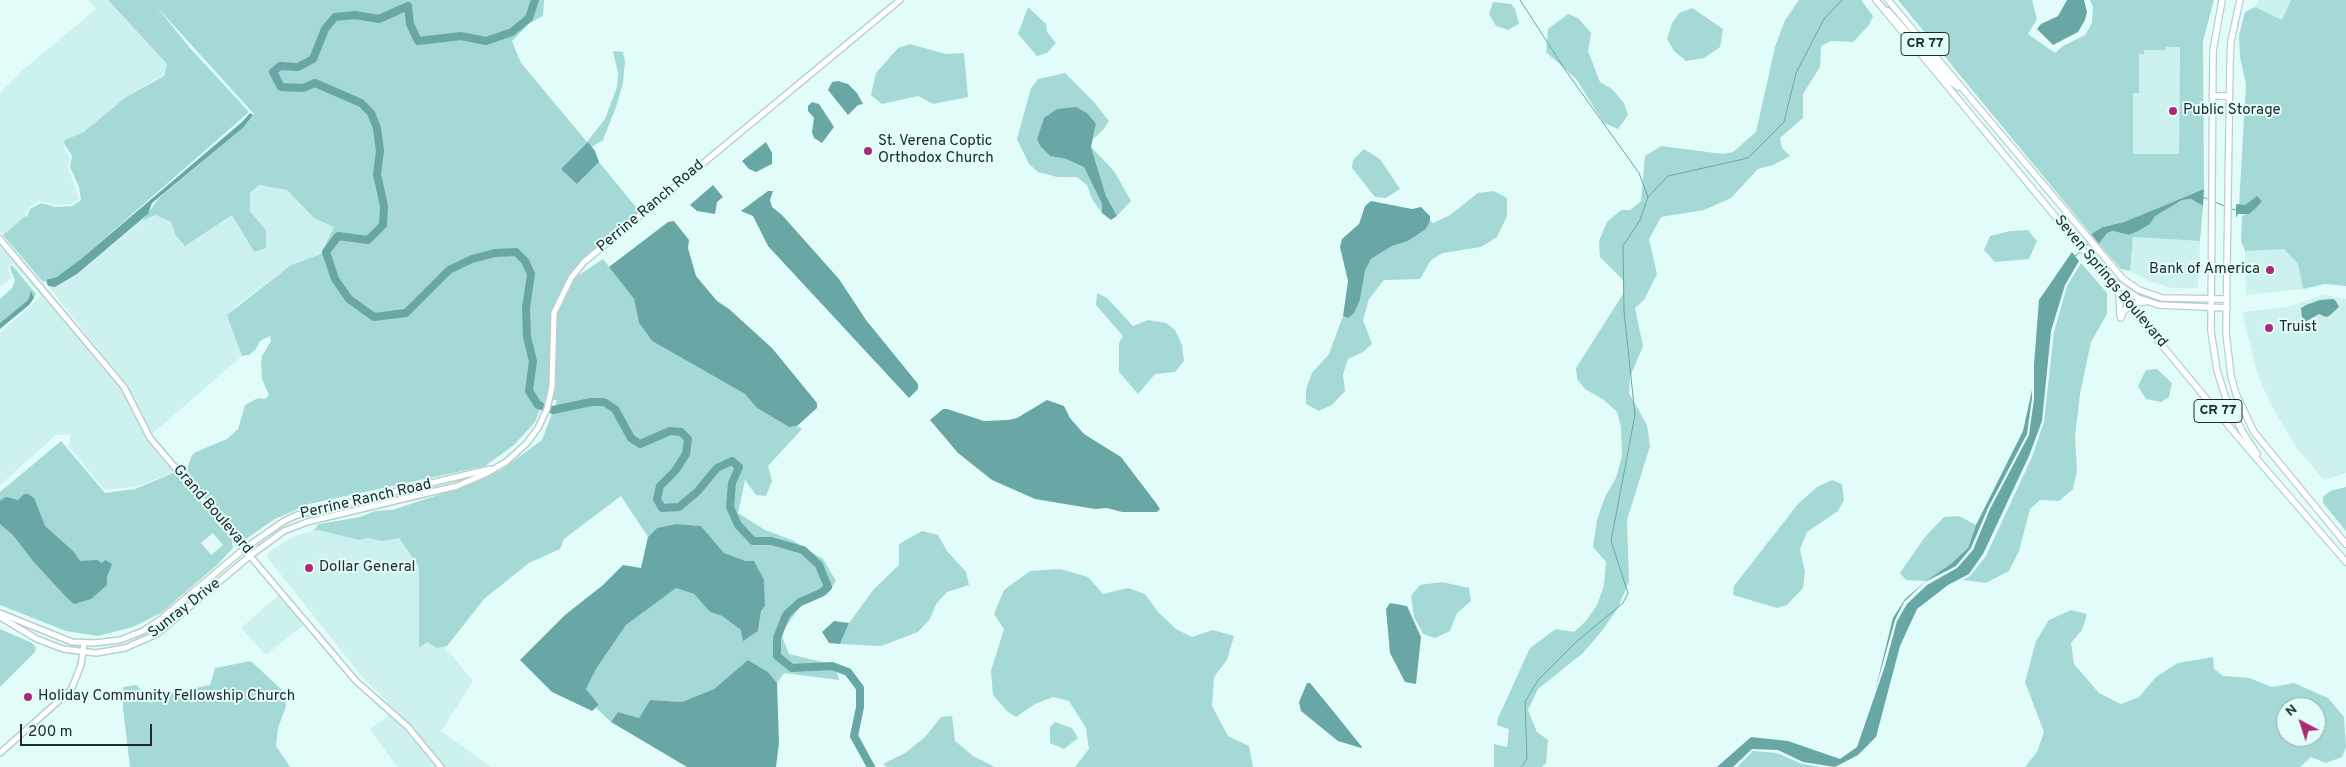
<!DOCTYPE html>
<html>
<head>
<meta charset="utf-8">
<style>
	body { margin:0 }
	#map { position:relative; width:2346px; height:767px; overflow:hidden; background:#e2fcfa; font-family:Overpass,sans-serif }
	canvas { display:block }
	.north { position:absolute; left:2276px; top:697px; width:50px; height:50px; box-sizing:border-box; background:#e2fcfa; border:1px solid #95a8a7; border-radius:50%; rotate:320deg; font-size:14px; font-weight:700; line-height:20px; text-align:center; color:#212b2a }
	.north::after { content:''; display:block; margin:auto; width:18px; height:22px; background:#ac2a75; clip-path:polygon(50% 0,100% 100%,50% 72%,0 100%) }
	.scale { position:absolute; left:20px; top:724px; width:132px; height:22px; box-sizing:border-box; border:2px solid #212b2a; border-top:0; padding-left:6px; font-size:15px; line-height:18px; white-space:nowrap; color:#212b2a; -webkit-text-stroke:4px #e2fcfa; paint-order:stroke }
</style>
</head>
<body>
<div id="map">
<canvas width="2346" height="767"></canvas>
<div class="north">N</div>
<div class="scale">200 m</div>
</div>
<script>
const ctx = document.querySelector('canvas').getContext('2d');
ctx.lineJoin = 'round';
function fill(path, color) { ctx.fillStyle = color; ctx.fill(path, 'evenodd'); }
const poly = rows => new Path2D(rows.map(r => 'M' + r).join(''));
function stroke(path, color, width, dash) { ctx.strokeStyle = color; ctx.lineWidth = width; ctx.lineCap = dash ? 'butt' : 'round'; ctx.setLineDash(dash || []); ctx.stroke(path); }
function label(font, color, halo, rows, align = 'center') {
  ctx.font = font + ' Overpass,sans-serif'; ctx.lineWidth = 4; ctx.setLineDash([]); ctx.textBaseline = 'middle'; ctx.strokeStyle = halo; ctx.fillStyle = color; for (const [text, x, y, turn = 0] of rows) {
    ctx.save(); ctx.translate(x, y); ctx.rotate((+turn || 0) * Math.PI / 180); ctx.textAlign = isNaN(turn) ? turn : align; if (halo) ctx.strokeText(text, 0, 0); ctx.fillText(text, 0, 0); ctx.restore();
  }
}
const built = poly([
	[88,0,108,0,167,64,163,76,151,82,84,132,65,140,64,149,70,157,68,167,79,199,71,204,56,205,39,201,29,207,25,216,3,235,0,232,0,93,24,69,96,9],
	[2258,0,2291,0,2282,20,2255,7],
	[2165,47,2180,47,2179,154,2133,154,2133,93,2139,92,2139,54,2144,50,2165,50],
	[259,185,287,190,314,218,335,227,321,254,291,265,235,307,242,356,152,434,180,466,178,468,151,437,126,385,49,287,55,287,77,274,142,221,155,215,171,223,176,236,185,246,232,215,254,252,266,230,250,211,250,193],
	[2133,237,2200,241,2198,288,2172,288,2149,281,2130,271],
	[0,243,123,388,139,425,148,439,176,472,174,474,167,475,135,487,105,490,68,446,71,434,56,435,0,485,0,333,41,296,14,264,11,264,8,268,12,278,0,286],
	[2284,249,2298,264,2303,289,2246,295,2245,251],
	[2324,295,2346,299,2346,473,2324,480,2298,450,2270,403,2257,372,2242,312,2287,307],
	[318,530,359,540,368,538,382,541,399,537,411,553,419,567,420,648,427,642,437,648,444,646,473,681,441,731,491,767,444,767,413,733,410,725,362,677,267,557,270,551,294,536],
	[280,594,305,624,266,655,241,628],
	[390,714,406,729,439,767,397,767,370,729]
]);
const green = poly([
	[108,0,544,0,543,16,530,23,512,41,521,63,587,142,605,119,617,87,618,73,613,51,623,52,625,62,623,83,616,107,603,140,592,147,588,142,577,184,599,162,640,212,583,260,569,276,552,312,549,386,546,401,543,402,535,422,514,445,485,466,309,504,275,519,243,541,178,468,180,466,186,472,192,455,196,452,227,439,238,429,245,405,258,398,265,399,269,395,262,379,261,364,262,356,271,341,270,336,260,341,256,349,249,355,242,356,227,315,291,265,321,254,334,227,314,218,287,190,259,185,250,193,250,211,266,230,266,248,254,252,232,215,185,246,176,236,171,222,155,215,142,221,159,198,245,126,254,114,156,6,190,48,249,112,81,259,60,276,43,282,3,235,25,216,27,217,30,209,41,203,56,207,72,206,81,200,79,187,70,167,72,156,64,143,65,140,84,132,125,98,164,76,167,64],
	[1799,0,1861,0,1873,16,1869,25,1853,42,1831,41,1821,46,1820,67,1803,94,1803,118,1780,138,1782,148,1790,156,1773,165,1758,169,1731,198,1704,210,1661,217,1649,239,1657,274,1644,300,1635,308,1643,346,1630,377,1629,393,1647,425,1650,446,1627,520,1629,581,1618,608,1601,632,1583,653,1538,689,1528,710,1537,732,1548,740,1546,763,1542,767,1494,767,1494,744,1507,747,1509,729,1497,725,1498,718,1530,648,1556,629,1574,632,1586,621,1597,605,1604,585,1606,562,1593,547,1597,520,1605,497,1616,478,1622,456,1621,427,1617,412,1604,400,1585,389,1577,379,1576,368,1623,294,1623,280,1600,257,1599,241,1607,222,1621,210,1630,210,1641,201,1645,156,1661,146,1723,154,1733,152,1756,132,1775,47,1785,20],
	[1898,0,2032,0,2037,19,2028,34,2055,53,2063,46,2085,35,2092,23,2093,7,2090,0,2214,0,2203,41,2204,189,2124,222,2103,227,2091,234],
	[2166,47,2180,47,2179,154,2133,154,2133,93,2139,93,2139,54,2144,54,2144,50,2165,50],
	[2291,0,2346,0,2346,286,2325,284,2303,289,2298,264,2284,249,2245,251,2241,241,2242,216,2256,208,2253,199,2245,205,2239,206,2246,84,2240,57,2239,35,2245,12,2255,7,2282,20],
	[1493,2,1511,4,1515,9,1519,24,1508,30,1496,26,1489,14],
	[1028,7,1046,24,1047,32,1056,43,1047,53,1037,56,1018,34],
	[1692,8,1723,29,1720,47,1704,58,1686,61,1674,51,1667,39,1672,23,1679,13],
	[1568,14,1578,18,1591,33,1588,51,1600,82,1612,89,1624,103,1628,115,1618,129,1604,123,1576,79,1546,52,1548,29],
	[910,44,946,54,964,53,968,97,933,104,918,96,882,104,871,95,876,73,898,48],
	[1065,73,1093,101,1109,121,1103,130,1093,139,1096,124,1057,109,1044,119,1037,139,1040,146,1050,156,1066,159,1084,167,1102,204,1102,213,1092,199,1087,185,1077,177,1057,177,1038,172,1029,164,1017,139,1031,88,1038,79],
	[1091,147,1114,171,1131,201,1117,216,1106,196],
	[1364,149,1380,159,1400,189,1386,198,1375,197,1352,168,1353,160],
	[1494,191,1507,198,1507,216,1497,237,1481,247,1443,253,1431,260,1420,279,1384,280,1369,299,1363,320,1372,344,1363,352,1348,359,1343,375,1345,391,1332,405,1319,411,1306,404,1306,389,1312,373,1329,354,1343,316,1348,318,1360,300,1365,271,1371,259,1392,246,1408,241,1426,229,1430,221,1433,223,1450,215,1478,193],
	[2191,199,2203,206,2200,241,2133,237,2130,271,2121,269,2099,244,2107,233,2113,231,2129,235,2150,224,2154,216,2182,200],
	[2028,230,2037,241,2029,259,1995,262,1984,250,1990,236,2010,231],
	[603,259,634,299,639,323,652,341,745,394,757,408,789,427,797,426,802,429,768,466,772,481,766,496,756,495,745,480,738,513,765,530,792,540,823,559,836,581,827,595,800,606,781,634,789,654,835,665,839,680,784,673,777,683,768,672,748,660,714,689,682,702,650,700,639,718,618,712,611,722,596,708,599,705,586,689,596,669,626,625,657,601,676,588,694,594,710,612,722,616,741,630,758,631,761,611,765,606,764,580,746,561,724,553,701,526,676,524,657,528,648,537,621,496,564,539,560,549,529,563,484,599,447,646,437,648,427,642,419,648,419,567,399,538,382,541,368,538,359,540,318,530,313,531,319,524,360,517,375,511,392,510,460,488,501,470,542,440,557,400,552,400,556,314,573,279,585,265,579,275],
	[2081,263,2107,293,2107,314,2091,342,2080,394,2075,437,2077,471,2073,489,2059,501,2040,500,2030,509,2019,551,2009,571,1986,583,1963,580,1970,576,1986,556,2032,457,2044,422,2054,332,2067,286],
	[12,265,36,294,34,298,31,292,28,300,0,323,0,299,12,288,15,280,10,268],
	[1097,293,1107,298,1133,326,1148,320,1166,323,1175,330,1182,345,1184,361,1175,372,1155,374,1138,394,1119,372,1119,343,1123,336,1096,305],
	[2157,369,2172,383,2169,397,2161,402,2146,399,2138,386,2146,370],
	[61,441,105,493,135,489,176,472,221,525,232,541,233,548,218,564,161,613,133,627,98,636,66,631,0,605,0,492],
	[213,533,223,545,211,555,201,543],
	[1832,480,1842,484,1844,500,1838,511,1807,532,1800,549,1805,572,1803,588,1787,605,1777,608,1733,595,1734,586,1798,504,1817,487],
	[2346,487,2346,531,2323,503,2323,497,2330,491],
	[1959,516,1976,525,1968,548,1952,564,1926,581,1906,580,1900,573,1925,537,1944,517],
	[922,531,938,535,947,551,966,572,969,585,947,592,936,604,930,619,918,632,881,646,840,644,849,623,874,589,899,565,899,544],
	[1060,569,1088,577,1103,594,1128,588,1145,594,1158,612,1176,629,1192,637,1213,630,1234,636,1227,660,1214,677,1212,706,1228,736,1249,746,1253,767,1075,767,1089,749,1086,728,1069,701,1053,697,1035,704,1016,717,1008,712,993,695,991,671,1004,629,994,614,1004,590,1030,571],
	[1442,582,1469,588,1471,601,1457,613,1450,631,1435,638,1423,634,1414,617,1411,596,1420,585],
	[2071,610,2087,614,2082,630,2071,643,2074,664,2099,693,2121,704,2139,697,2156,677,2178,663,2213,657,2214,669,2223,676,2249,678,2272,687,2294,683,2328,698,2344,717,2346,747,2342,757,2326,763,2311,757,2300,767,2025,767,2037,752,2044,732,2025,682,2036,641,2049,620],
	[2286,707,2316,707,2316,737,2286,737],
	[0,629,32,643,36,647,35,652,0,687],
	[251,661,284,692,286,706,278,728,276,746,290,767,130,767,123,708,123,687,137,685,150,703,167,694,210,685,215,668],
	[952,716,955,741,973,756,995,767,887,767,883,764,905,753,925,737,941,717],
	[1055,722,1072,728,1078,738,1064,749,1050,743,1050,727],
	[1753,751,1777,753,1802,764,1821,767,1737,767]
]);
const water = poly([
	[2067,0,2084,0,2087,12,2085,20,2078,32,2053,45,2037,29,2041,24,2058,16],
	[838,81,848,84,857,93,863,104,858,105,848,115,828,90,832,82],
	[812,102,819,104,834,127,822,143,814,138,812,132,814,118,808,111,808,106],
	[1076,107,1087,113,1096,124,1091,147,1106,196,1117,216,1111,220,1102,213,1102,204,1084,167,1066,159,1050,156,1040,146,1037,139,1044,118,1057,109],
	[250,113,253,115,244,127,152,203,148,214,77,274,55,287,48,286,46,280,57,277,81,259,242,122],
	[588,142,595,151,599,162,577,184,561,169],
	[766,142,772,153,772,164,756,172,749,169,742,161],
	[713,185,723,197,717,202,715,214,697,211,690,205],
	[2204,189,2203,206,2191,199,2182,200,2155,216,2150,224,2138,231,2129,235,2113,231,2107,233,2099,244,2091,234,2103,227,2124,222],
	[768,191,773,191,770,200,772,207,782,215,839,279,866,320,918,384,918,389,909,398,768,246,753,216,741,211],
	[2257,196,2262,201,2256,208,2249,214,2238,214,2236,218,2236,204,2245,205],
	[1371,201,1412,209,1421,207,1430,216,1430,221,1426,229,1408,241,1392,246,1371,259,1365,271,1360,300,1354,313,1348,318,1343,316,1348,281,1340,247,1342,239,1359,224,1365,206],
	[674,221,689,240,688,248,696,276,717,301,729,309,772,348,817,403,817,408,797,426,789,427,757,408,745,394,652,341,639,323,634,299,609,267,668,222],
	[2072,252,2079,261,2065,285,2051,331,2042,421,2029,456,1983,554,1969,574,1948,585,1917,609,1900,646,1876,737,1858,755,1835,767,1803,762,1778,750,1752,749,1733,767,1717,767,1751,737,1788,741,1840,759,1857,747,1885,666,1897,621,1907,604,1927,585,1957,568,1973,550,1990,509,2029,435,2034,399,2034,365,2039,300],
	[31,291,34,298,29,305,0,329,0,323,28,300],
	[2333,299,2336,301,2339,307,2329,316,2326,317,2319,314,2305,322,2302,317,2301,308,2306,305,2320,300],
	[2032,390,2032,398,2027,434,1988,508,1971,548,1956,566,1925,582,1904,602,1895,620,1875,691,1893,618,1905,599,1926,581,1951,564,1968,548,1976,525,2023,431],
	[1047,400,1064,406,1070,418,1084,434,1121,457,1156,503,1160,509,1157,512,1122,512,1107,508,1095,509,1035,499,992,480,958,453,930,420,943,409,947,409,984,421,1008,420,1017,418],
	[24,494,28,494,34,498,45,526,73,551,80,561,97,560,102,563,105,560,112,564,107,577,107,585,91,599,74,604,67,598,33,561,13,535,0,524,0,501,6,497,18,500],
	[676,524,701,526,724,553,746,561,754,561,764,580,765,606,761,611,758,631,743,641,741,630,722,616,710,612,694,594,676,588,626,625,596,669,586,689,599,705,592,711,552,692,520,660,565,615,603,585,623,565,641,568,648,537,657,528],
	[1390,603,1407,606,1421,637,1416,684,1405,682,1390,653,1386,609],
	[834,621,849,623,840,644,829,643,822,632],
	[748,660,768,672,777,683,779,743,776,767,687,767,611,722,618,712,639,718,650,700,682,702,714,689],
	[1307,683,1310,683,1333,711,1362,747,1361,748,1338,741,1301,711,1299,702]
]);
const stream = poly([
	[1520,0,1566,71,1639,173,1648,197,1640,220,1623,246,1624,311,1635,415,1611,541,1628,593,1623,603,1576,642,1538,680,1525,702,1527,759,1521,767],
	[1648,197,1668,176,1748,158,1784,122,1796,73,1824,19,1842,0],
	[2203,197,2207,199],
	[2215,202,2224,206],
	[2232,209,2236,210],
	[2084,248,2090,242],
	[2075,256,2081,251]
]);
const river = poly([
	[535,0,529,18,512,32,486,41,461,36,418,41,410,24,408,6,379,19,355,15,335,17,325,29,313,59,298,67,280,66,273,72,281,87,303,88,315,83,361,103,371,113,377,128,380,151,377,174,384,206,383,225,368,240,338,236,326,252,335,279,349,299,374,317,406,313,449,270,472,259,495,253,516,252,525,261,531,274,526,308,527,337,533,361,529,391,538,405,553,410,591,402,604,402,615,409,631,438,640,444,670,431,681,432,688,439,686,454,675,471,660,486,657,499,662,508,679,507,697,492,717,468,732,461,739,467,732,483,730,507,738,525,753,541,771,541,803,550,819,565,828,587,821,593,800,602,786,615,777,638,777,656,792,668,832,666,848,672,860,688,860,707,854,736,871,767]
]);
const secondary = poly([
	[0,239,124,387,150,438,356,681,408,727,441,767],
	[0,613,72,642,94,643,120,640,143,631,161,619,245,548,284,521,297,515,490,469],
	[0,617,37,639,63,649,96,653,125,648,157,634,251,555,284,531,307,522,457,486,485,474,506,462,527,443,538,428,547,409,552,387,554,313,571,278,584,262,900,0],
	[0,753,71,690,81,665,84,643]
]);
const primary = poly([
	[1876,0,2238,437,2346,562],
	[1888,0,2123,279,2139,290,2162,298,2227,299],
	[2222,0,2213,51,2211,331,2217,370,2225,396,2242,431,2257,454],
	[2240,0,2231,41,2230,61,2226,333,2231,376,2236,394,2254,432,2346,544],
	[1888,11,1951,82,1958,87],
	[2212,96,2229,96],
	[2113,281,2138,298,2159,305,2227,308],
	[2119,294,2120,315],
	[2121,318,2123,312,2131,304,2145,302]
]);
const markers = [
	[2173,111,5,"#ac2a75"],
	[868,151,5,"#ac2a75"],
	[2270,270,5,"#ac2a75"],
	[2269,328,5,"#ac2a75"],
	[309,568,5,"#ac2a75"],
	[28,697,5,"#ac2a75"]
];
const shields = [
	[1925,44,48],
	[2218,411,48]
];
const shieldNames = [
	["CR 77",1925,44],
	["CR 77",2218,411]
];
const poiNames = [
	["Public Storage",2183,111],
	["St. Verena Coptic",878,142],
	["Orthodox Church",878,159],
	["Bank of America",2260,270,"right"],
	["Truist",2279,328],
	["Dollar General",319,568],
	["Holiday Community Fellowship Church",38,697]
];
const streetNames = [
	["Perrine Ranch Road",651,207,-40],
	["Seven Springs Boulevard",2110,282,50],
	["Perrine Ranch Road",366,500,-13],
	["Grand Boulevard",212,510,49],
	["Sunray Drive",185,609,-38]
];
fill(built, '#cdf1ef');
fill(green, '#a5d9d6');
fill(water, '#68a7a4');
stroke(stream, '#68a7a4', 1);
stroke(river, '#68a7a4', 8);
stroke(secondary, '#b7d0ce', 8);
stroke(primary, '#b7d0ce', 8);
stroke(secondary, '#fff', 5);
stroke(primary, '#fff', 5.5);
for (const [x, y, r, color] of markers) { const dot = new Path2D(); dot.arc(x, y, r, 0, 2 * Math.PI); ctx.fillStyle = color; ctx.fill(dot); stroke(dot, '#e2fcfa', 2); }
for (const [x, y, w] of shields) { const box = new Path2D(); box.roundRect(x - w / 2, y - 11.5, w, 23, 4); ctx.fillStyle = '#e2fcfa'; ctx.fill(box); stroke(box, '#212b2a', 1); }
label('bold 14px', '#212b2a', null, shieldNames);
label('15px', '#212b2a', '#e2fcfa', poiNames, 'left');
label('15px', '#212b2a', '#e2fcfa', streetNames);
</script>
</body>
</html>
